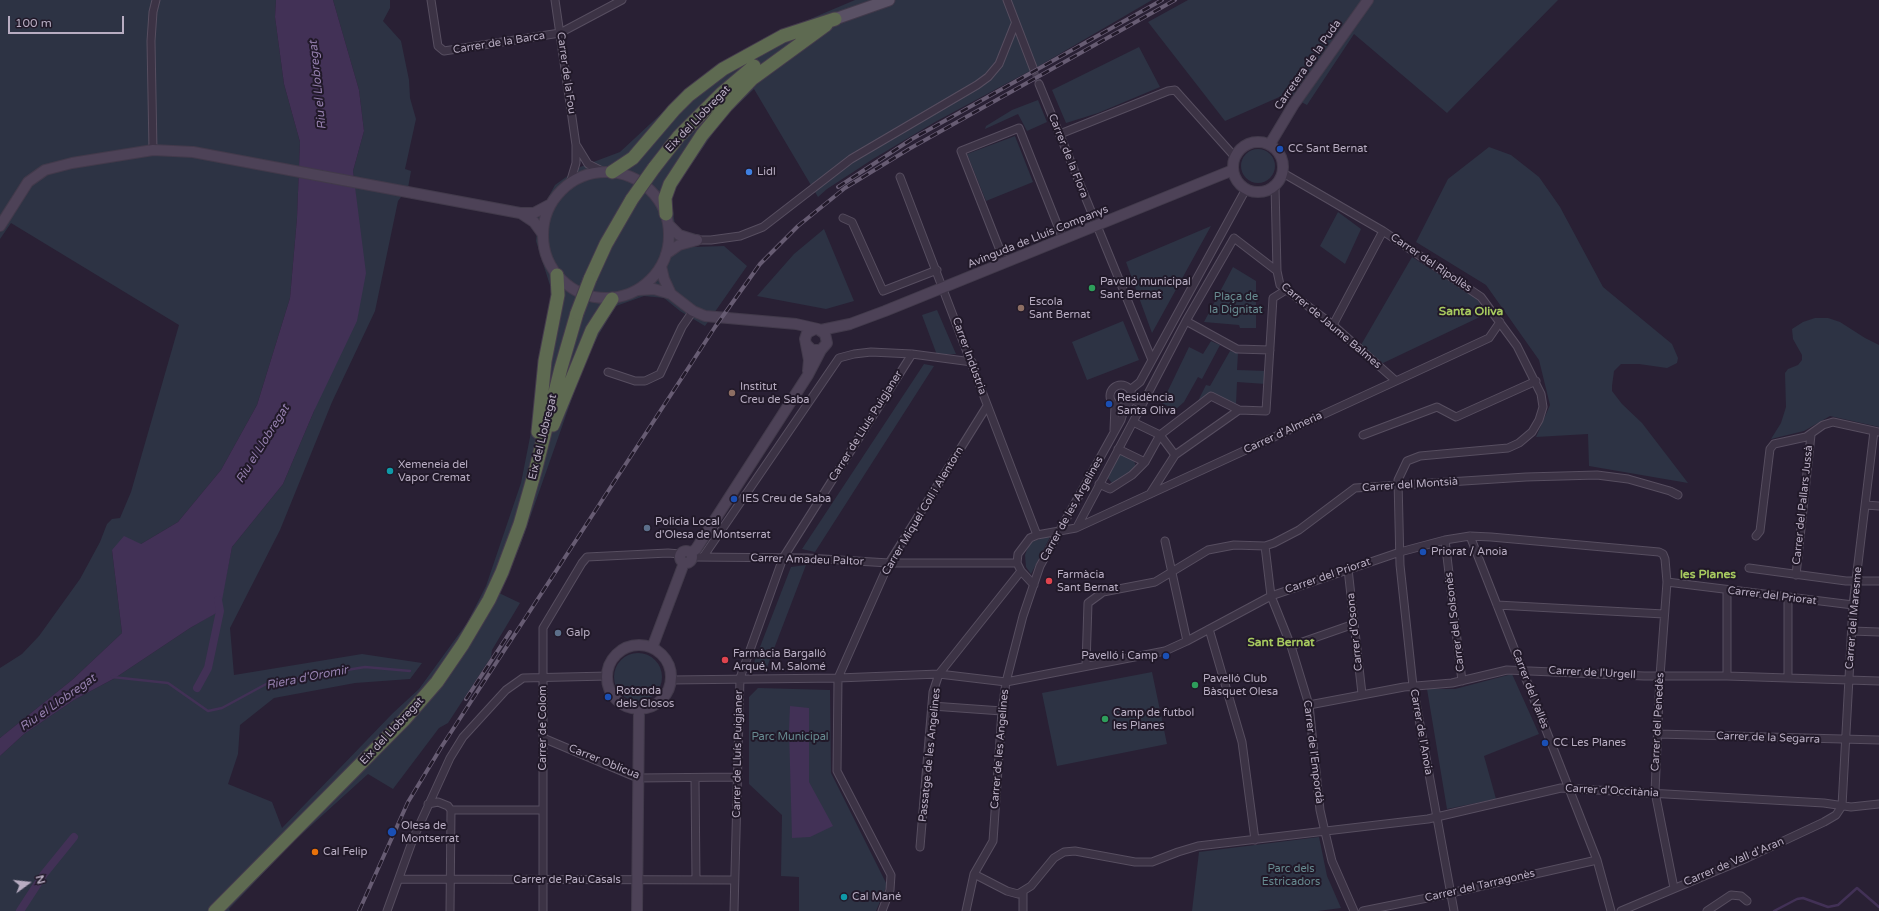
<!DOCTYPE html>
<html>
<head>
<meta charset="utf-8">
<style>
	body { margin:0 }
	#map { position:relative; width:1879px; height:911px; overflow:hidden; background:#292034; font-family:"Varela Round",sans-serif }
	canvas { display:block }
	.north { position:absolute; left:8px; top:863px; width:40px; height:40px; -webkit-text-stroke:3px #211929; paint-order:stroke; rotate:75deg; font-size:11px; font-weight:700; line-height:16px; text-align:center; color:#b8adc2 }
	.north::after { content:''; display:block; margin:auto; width:14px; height:18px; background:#b8adc2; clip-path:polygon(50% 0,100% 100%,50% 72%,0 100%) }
	.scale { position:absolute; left:8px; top:16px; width:116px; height:18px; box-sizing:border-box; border:2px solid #b8adc2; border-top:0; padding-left:5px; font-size:12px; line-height:14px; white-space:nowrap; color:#b8adc2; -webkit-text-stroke:3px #211929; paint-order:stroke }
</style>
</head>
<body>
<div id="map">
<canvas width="1879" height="911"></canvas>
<div class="north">N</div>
<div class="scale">100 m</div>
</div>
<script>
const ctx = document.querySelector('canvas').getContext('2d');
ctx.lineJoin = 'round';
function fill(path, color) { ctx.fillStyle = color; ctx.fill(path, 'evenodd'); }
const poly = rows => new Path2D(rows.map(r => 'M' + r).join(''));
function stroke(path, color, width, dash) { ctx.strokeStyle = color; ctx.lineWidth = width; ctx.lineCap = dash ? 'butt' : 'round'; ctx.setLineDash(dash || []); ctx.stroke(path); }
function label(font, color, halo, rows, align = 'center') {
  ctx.font = font + ' "Varela Round",sans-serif'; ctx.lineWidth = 4; ctx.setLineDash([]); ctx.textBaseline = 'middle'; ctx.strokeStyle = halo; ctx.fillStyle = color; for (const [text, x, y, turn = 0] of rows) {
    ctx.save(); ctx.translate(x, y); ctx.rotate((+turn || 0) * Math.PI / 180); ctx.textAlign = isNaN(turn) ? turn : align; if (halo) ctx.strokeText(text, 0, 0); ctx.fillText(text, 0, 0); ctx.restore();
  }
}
const green = poly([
	[0,0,276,0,275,17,284,84,300,142,297,218,290,298,257,405,221,470,178,522,141,544,112,550,122,633,72,680,0,738,0,668,22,654,39,636,80,579,100,542,107,524,112,519,120,518,131,492,179,325,11,223,0,239],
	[333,0,390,0,390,8,383,21,401,41,409,80,410,98,416,119,405,169,411,171,408,188,398,201,375,311,332,402,280,530,230,628,234,675,362,654,422,663,410,679,355,683,274,698,240,725,238,754,228,784,272,802,282,828,393,713,419,689,467,623,486,586,521,483,532,427,553,295,536,241,538,216,555,185,580,167,620,152,693,84,729,60,763,39,855,0,1152,0,1039,66,935,122,873,159,827,189,818,197,754,89,722,120,671,194,675,226,693,247,724,246,747,266,705,326,680,311,664,298,644,296,616,306,599,334,583,367,520,546,499,593,520,603,492,650,491,657,448,723,439,728,393,789,368,774,293,842,229,909,230,911,0,911,0,756,24,734,74,700,115,678,190,628,219,611,232,547,283,484,314,411,357,213,353,171,364,131,359,90],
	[1188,0,1558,0,1447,113,1354,34,1307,105,1286,94,1225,121,1148,22],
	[1139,47,1160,87,1098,113,1066,123,1052,90],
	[1038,100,1047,122,1027,131,1018,114,985,129,986,126,1012,110],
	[1015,136,1033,182,986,201,967,154],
	[1489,147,1511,155,1539,177,1560,207,1603,287,1672,344,1678,358,1677,363,1667,368,1639,364,1621,364,1614,371,1612,386,1612,391,1622,404,1642,423,1688,483,1589,466,1588,434,1536,437,1550,405,1539,360,1486,285,1416,242,1448,179],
	'1241 166a17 17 0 1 1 34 0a17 17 0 1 1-34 0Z',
	[1338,212,1361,229,1345,264,1320,246],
	[1211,226,1152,333,1126,262],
	[824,229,854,301,826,309,757,296,794,254],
	[1412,257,1478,299,1484,315,1381,364,1361,345],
	[1233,267,1256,281,1256,328,1240,328,1239,325,1204,322],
	[937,310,956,354,937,355,922,315],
	[1815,318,1828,318,1840,322,1865,338,1879,345,1879,427,1830,416,1804,431,1771,439,1781,423,1786,407,1785,373,1788,369,1798,365,1802,360,1802,355,1793,339,1792,329,1803,322],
	[1123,321,1139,360,1087,380,1072,342],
	[1211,341,1220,345,1202,379,1198,377,1184,402,1175,410,1162,403,1189,347,1203,354],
	[1230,351,1238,353,1237,370,1267,371,1266,384,1237,382,1236,404,1210,394,1199,402,1198,401,1206,385,1210,386],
	[924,364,934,366,815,552,802,549],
	[1120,452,1134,460,1136,467,1124,477,1112,483,1107,477],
	[1044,537,1050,537,1031,574,1026,567,1025,555,1028,547,1032,542],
	[806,565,767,667,753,665,791,567],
	'614 677a24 24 0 1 1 48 0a24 24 0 1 1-48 0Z',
	[1152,672,1167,744,1057,766,1042,693],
	[1512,674,1539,734,1484,756,1496,799,1447,809,1427,689,1455,689],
	[758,688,830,690,831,773,887,885,876,911,799,911,799,877,781,876,782,815,749,784,749,697],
	[1319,837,1327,876,1341,908,1318,911,1192,911,1199,852]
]);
const water = poly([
	[276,0,333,0,359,90,364,131,353,171,366,273,357,321,314,411,283,484,232,547,220,611,190,628,115,678,74,700,24,734,0,756,0,738,72,680,122,633,112,550,124,536,141,544,178,522,221,470,257,405,290,298,297,218,300,142,284,84,275,17],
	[790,706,809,708,809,782,833,826,810,837,792,838,789,729]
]);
const stream = poly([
	[112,677,168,683,208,711,222,708,268,683,365,667,410,671],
	[1774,911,1797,899,1803,898,1828,907,1838,905,1857,888,1879,907]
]);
const canal = poly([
	[197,688,208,668,220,611,218,600],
	[20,911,44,874,74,837]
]);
const streetTunnel = poly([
	[1034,70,1039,84]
]);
const street = poly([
	[431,0,438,46,444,51,560,33,622,0],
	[555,0,576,145,576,163,570,183],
	[1007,0,1034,70],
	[1039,84,1152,360],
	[1060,134,1168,91,1175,90,1235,157],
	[577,146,588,164,604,172],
	[153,150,151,41,153,12,156,0],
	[1283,173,1383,231,1481,297,1517,346,1541,394,1543,407,1539,420,1532,432,1519,443,1508,448,1420,456,1407,461,1398,480,1400,565,1413,686,1454,911],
	[900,177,1037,535],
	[1275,186,1277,271,1280,285,1333,325,1396,381],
	[843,218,852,222,883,291,937,270],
	[697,240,711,240,740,236,763,227,851,159,977,85,988,77,999,64,1015,24],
	[1005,263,961,151,1019,128,1063,239],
	[1186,321,1237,349,1270,350],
	[1333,325,1383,231],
	[608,372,635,381,645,381,660,374,682,327,693,311],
	'1110 396a11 11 0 1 1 22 0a11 11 0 1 1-22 0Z',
	[1130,390,1140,382,1246,189],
	[1142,405,1186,321,1234,238,1277,271],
	[1133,422,1160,435,1175,455],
	[1114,430,1115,406],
	[1363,435,1437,407,1456,417,1536,381],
	[1118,449,1145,462],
	[1099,484,1110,489,1132,475,1145,462,1160,435,1211,396,1239,410],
	[1150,494,1175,455,1239,410,1266,411,1273,298,1286,290],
	[1866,505,1879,506],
	[1077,527,1142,405,1132,399],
	[1470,536,1597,860,1611,911],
	[1756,536,1760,531,1770,449,1774,444,1806,437,1823,425,1833,422,1879,432],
	[1445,540,1462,681],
	[1165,541,1187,641],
	[1265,546,1271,596,1291,646,1309,705,1320,810,1325,832,1332,861,1354,911],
	[692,557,807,558,889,563,1017,563],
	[703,557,839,358,854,354,871,352,912,354,972,362],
	[1749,568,1846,581,1879,581],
	[1348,569,1362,694],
	[1796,575,1811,435],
	[1667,582,1853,605],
	[1034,585,1021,571,1017,563,1018,554,1030,538,1037,535,1076,528,1396,381,1489,338,1500,322],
	[1727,590,1727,676],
	[1497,605,1664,614],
	[1209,629,1242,742,1255,840],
	[1852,631,1879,632],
	[1291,646,1354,624],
	[1086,665,1088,603,1103,592,1155,582,1208,550,1234,545,1265,546,1274,543,1299,530,1355,488,1526,477,1597,475,1628,479,1670,491,1678,495],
	[1788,677,1788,598],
	[671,680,838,678,939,674,1006,682,1165,651,1187,641,1271,596,1400,552,1445,540,1470,536,1491,537,1659,552,1663,554,1665,559,1667,582,1660,676,1655,792,1674,888],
	[1309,705,1404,687,1452,683,1507,670,1644,676,1727,676,1879,681],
	[932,706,1002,711],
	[1658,734,1879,740],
	[543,738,638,778,738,777],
	[695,778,696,880],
	[428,804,438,802,448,806,451,810,450,911],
	[1842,806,1853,605,1874,431],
	[451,810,543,810],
	[920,847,933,692,939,674,1021,571],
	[974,874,1007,891,1018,894,1031,886,1054,858,1064,852,1075,851,1135,862,1152,862,1178,852,1198,846,1428,819,1561,788,1824,803,1851,807,1879,804],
	[400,879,734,880],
	[387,911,413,839,450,758,463,737,506,690,523,678,608,676],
	[543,911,543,628,582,563,587,557,668,553,680,554],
	[734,911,740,678,783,558,912,354],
	[882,911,890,890,891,875,837,771,838,678,889,563,987,406],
	[966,911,974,874,993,841,1002,711,1006,682,1023,616,1040,566,1121,420,1125,407],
	[1023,911,1023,892],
	[1363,911,1442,895,1597,860],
	[1621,911,1747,858,1824,822,1836,815,1842,806],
	[1707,911,1731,895,1741,896,1747,901]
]);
const secondary = poly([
	'1233 167a25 25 0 1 1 50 0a25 25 0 1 1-50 0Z',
	[1270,144,1294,104,1368,0],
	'543 235a63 63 0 1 1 126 0a63 63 0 1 1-126 0Z',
	[522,214,534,222,542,233],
	[669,225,679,235,695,240],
	[0,226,28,182,45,170,72,163,153,150,193,152,520,213,534,213,551,204],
	[666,254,679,245,697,240],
	[661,266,664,279,671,294],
	[638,290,654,289,671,294,693,311,705,316,796,324,818,329,825,334,827,343,821,350,812,350,807,345],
	[821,330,850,324,885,311,1233,170],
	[808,371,809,360,805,339,807,333,815,329],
	'680 557a6 6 0 1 1 12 0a6 6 0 1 1-12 0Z',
	[691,553,696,549,808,375,821,350],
	'607 677a32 32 0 1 1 64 0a32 32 0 1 1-64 0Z',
	[652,648,684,563],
	[637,911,639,709]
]);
const primary = poly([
	[835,19,889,0]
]);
const highway = poly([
	[654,168,679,136,721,94,754,66],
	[612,172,633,158,674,110,689,95,723,69,783,36,835,19],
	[666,214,665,198,670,184,702,135,726,106,752,79,826,25],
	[590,279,606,244,632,199],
	[553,425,592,330,612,299],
	[538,432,545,361,558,295,557,275],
	[215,911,404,720,437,682,463,644,489,600,502,572,520,524,536,468,561,368,577,313]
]);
const rail = poly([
	[838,187,912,139,1162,0],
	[466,699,510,632],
	[359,911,408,802,442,746,715,327,760,264,798,226,845,188,909,149,1175,0]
]);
const highwayBridge = poly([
	[632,199,654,168],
	[577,313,590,279]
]);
const markers = [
	[1280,149,4,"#1a4fb4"],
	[749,172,4,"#3f7fe0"],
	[1092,288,4,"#2e9e5b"],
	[1021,308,4,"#8d6e63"],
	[732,393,4,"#8d6e63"],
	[1109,404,4,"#1a4fb4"],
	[390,471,4,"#0f9aa8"],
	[734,499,4,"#1a4fb4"],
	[647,528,4,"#5c6f8a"],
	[1423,552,4,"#1a4fb4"],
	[1049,581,4,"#e0444e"],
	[558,633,4,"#5c6f8a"],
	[1166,656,4,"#1a4fb4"],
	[725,660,4,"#e0444e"],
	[1195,685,4,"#2e9e5b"],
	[608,697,4,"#1a4fb4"],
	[1105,719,4,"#2e9e5b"],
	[1545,743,4,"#1a4fb4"],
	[392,832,5,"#1a4fb4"],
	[315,852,4,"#e8710a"],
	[844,897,4,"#0f9aa8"]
];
const streetNames = [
	["Carrer de la Barca",499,43,-9],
	["Carretera de la Puda",1308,65,-55],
	["Carrer de la Fou",566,73,82],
	["Eix del Llobregat",698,119,-46],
	["Carrer de la Flora",1068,156,68],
	["Avinguda de Lluís Companys",1038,237,-22],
	["Carrer del Ripollès",1431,263,34],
	["Carrer de Jaume Balmes",1331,326,40],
	["Carrer Indústria",969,356,70],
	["Carrer de Lluís Puigjaner",866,426,-58],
	["Carrer d'Almeria",1283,433,-25],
	["Eix del Llobregat",543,437,-76],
	["Carrer del Montsià",1410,485,-4],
	["Carrer del Pallars Jussà",1803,505,-84],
	["Carrer de les Argelines",1072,509,-61],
	["Carrer Miquel Coll i Alentorn",923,511,-59],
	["Carrer Amadeu Paltor",807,560,2],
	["Carrer del Priorat",1328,576,-19],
	["Carrer del Priorat",1772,596,7],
	["Carrer del Maresme",1854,618,-85],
	["Carrer del Solsonès",1455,622,-97],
	["Carrer d'Osona",1355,632,-96],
	["Carrer de l'Urgell",1592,673,3],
	["Carrer del Vallès",1530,689,69],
	["Carrer del Penedès",1658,722,-87],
	["Carrer de Colom",543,728,-90],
	["Eix del Llobregat",392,731,-47],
	["Carrer de l'Anoia",1421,732,80],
	["Carrer de la Segarra",1768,738,2],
	["Carrer de les Angelines",1000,749,-85],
	["Carrer de l'Empordà",1313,752,83],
	["Carrer de Lluís Puigjaner",738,754,-89],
	["Passatge de les Angelines",930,755,-84],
	["Carrer Oblicua",604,762,22],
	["Carrer d'Occitània",1612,791,3],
	["Carrer de Vall d'Aran",1734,862,-23],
	["Carrer de Pau Casals",567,880],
	["Carrer del Tarragonès",1480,886,-13]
];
const poiNames = [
	["CC Sant Bernat",1288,149],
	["Lidl",757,172],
	["Pavelló municipal",1100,282],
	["Sant Bernat",1100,295],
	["Escola",1029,302],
	["Sant Bernat",1029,315],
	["Institut",740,387],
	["Creu de Saba",740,400],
	["Residència",1117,398],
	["Santa Oliva",1117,411],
	["Xemeneia del",398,465],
	["Vapor Cremat",398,478],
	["IES Creu de Saba",742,499],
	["Policia Local",655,522],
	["d'Olesa de Montserrat",655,535],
	["Priorat / Anoia",1431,552],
	["Farmàcia",1057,575],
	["Sant Bernat",1057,588],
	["Galp",566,633],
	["Farmàcia Bargalló",733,654],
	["Arqué, M. Salomé",733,667],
	["Pavelló i Camp",1158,656,"right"],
	["Pavelló Club",1203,679],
	["Bàsquet Olesa",1203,692],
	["Rotonda",616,691],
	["dels Closos",616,704],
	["Camp de futbol",1113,713],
	["les Planes",1113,726],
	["CC Les Planes",1553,743],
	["Olesa de",401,826],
	["Montserrat",401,839],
	["Cal Felip",323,852],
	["Cal Mané",852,897]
];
const parkNames = [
	["Plaça de",1236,297],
	["la Dignitat",1236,310],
	["Parc Municipal",790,737],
	["Parc dels",1291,869],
	["Estricadors",1291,882]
];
const waterNames = [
	["Riu el Llobregat",318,85,-96],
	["Riu el Llobregat",263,444,-58],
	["Riera d'Oromir",307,678,-11],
	["Riu el Llobregat",58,703,-35]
];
const neighbourhoodNames = [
	["Santa Oliva",1471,312],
	["les Planes",1708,575],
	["Sant Bernat",1281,643]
];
fill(green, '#2d3344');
fill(water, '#423156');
stroke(stream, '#423156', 2.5);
stroke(canal, '#423156', 8);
stroke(streetTunnel, '#463c50', 7, [7, 3.5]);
stroke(street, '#574e60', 9);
stroke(secondary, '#423a4b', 12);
stroke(primary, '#423a4b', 13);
stroke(highway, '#443b4c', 15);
stroke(street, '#3c3345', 7);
stroke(secondary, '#4d4257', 10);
stroke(primary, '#5a5165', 11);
stroke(highway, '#5e6a51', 13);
stroke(rail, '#675c73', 4);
stroke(rail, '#211929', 2.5, [8]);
stroke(highwayBridge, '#443b4c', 15, []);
stroke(highwayBridge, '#5e6a51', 13);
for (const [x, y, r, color] of markers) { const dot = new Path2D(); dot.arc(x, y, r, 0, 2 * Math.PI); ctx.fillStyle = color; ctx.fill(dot); stroke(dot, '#211929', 1.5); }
label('11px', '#b8adc2', '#211929', streetNames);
label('11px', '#b8adc2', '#211929', poiNames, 'left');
label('11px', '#678b90', '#211929', parkNames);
label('italic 12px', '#947fad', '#211929', waterNames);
label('bold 12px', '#a8cb5f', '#211929', neighbourhoodNames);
</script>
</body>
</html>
